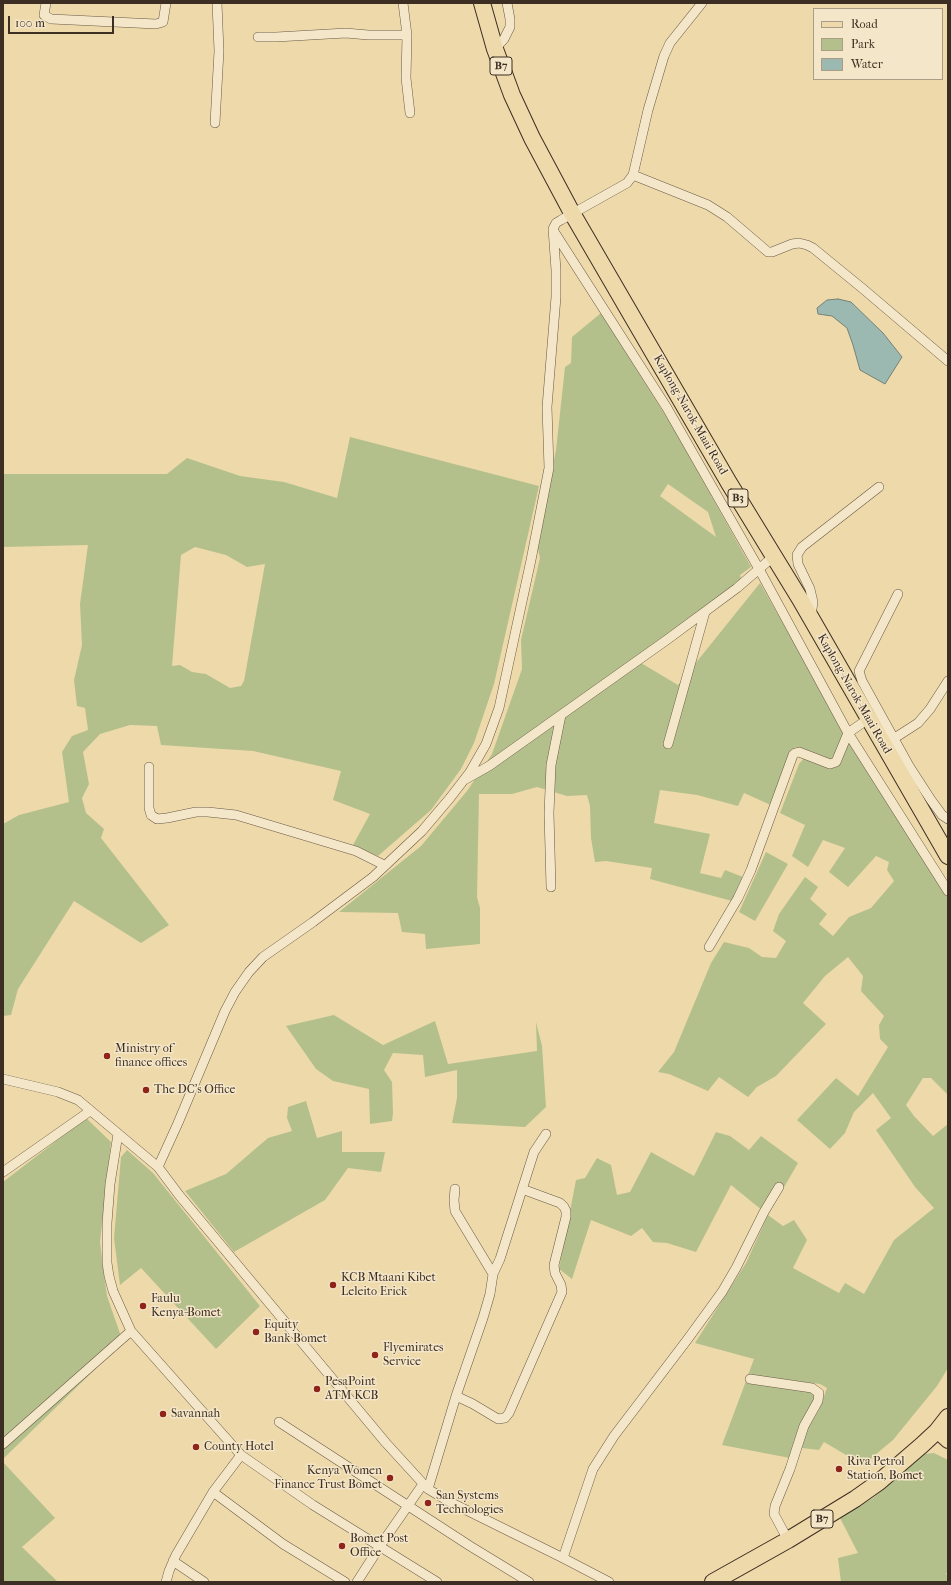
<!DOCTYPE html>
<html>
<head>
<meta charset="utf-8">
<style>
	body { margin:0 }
	#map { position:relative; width:951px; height:1585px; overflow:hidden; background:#eed9aa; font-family:"IM FELL French Canon",serif }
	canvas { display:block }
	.frame { position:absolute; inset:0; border:4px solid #3d2e23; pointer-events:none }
	.legend { position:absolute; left:813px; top:8px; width:130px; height:72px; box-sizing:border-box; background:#f4e6c8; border:1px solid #ab9c86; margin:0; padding:5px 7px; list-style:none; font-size:12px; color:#3d2e23 }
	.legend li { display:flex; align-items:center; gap:8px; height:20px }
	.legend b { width:20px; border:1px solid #ab9c86 }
	.scale { position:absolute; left:8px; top:16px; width:106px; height:18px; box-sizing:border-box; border:2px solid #3d2e23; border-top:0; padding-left:5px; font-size:12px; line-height:14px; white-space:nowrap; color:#3d2e23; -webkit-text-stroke:3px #f4e6c8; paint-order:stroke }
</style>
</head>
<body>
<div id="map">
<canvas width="951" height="1585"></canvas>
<div class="frame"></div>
<ul class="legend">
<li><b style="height:5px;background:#eed9aa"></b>Road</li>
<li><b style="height:11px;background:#b4c08c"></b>Park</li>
<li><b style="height:11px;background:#9bb9b0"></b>Water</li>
</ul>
<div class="scale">100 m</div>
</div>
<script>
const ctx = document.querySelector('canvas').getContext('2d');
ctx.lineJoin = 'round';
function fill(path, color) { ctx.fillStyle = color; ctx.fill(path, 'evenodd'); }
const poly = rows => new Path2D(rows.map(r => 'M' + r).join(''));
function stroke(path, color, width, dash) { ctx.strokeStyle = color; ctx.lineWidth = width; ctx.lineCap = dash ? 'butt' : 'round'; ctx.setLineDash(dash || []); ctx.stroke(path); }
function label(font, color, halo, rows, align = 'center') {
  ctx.font = font + ' "IM FELL French Canon",serif'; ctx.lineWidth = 3; ctx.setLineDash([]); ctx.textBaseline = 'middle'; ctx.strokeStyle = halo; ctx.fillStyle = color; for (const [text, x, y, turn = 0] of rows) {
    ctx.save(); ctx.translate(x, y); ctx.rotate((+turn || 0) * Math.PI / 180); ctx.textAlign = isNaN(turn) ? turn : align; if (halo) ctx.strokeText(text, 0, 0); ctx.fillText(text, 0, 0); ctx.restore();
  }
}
const green = poly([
	[601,313,674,429,751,567,740,575,743,586,641,663,678,685,760,583,845,733,835,758,830,760,795,747,773,806,744,793,738,806,697,795,660,790,654,823,710,834,700,873,721,878,725,870,743,877,732,901,650,879,652,868,606,861,595,862,591,838,590,806,587,795,567,796,537,787,512,794,479,794,477,897,480,908,480,944,426,949,425,934,402,932,398,913,339,912,421,846,467,791,492,754,522,669,521,640,540,558,537,545,556,450,565,367,571,363,572,337],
	[668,484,708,512,716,537,660,496],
	[350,437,539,486,494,684,474,743,461,769,431,810,378,856,353,845,370,814,333,800,341,771,253,751,161,745,157,726,130,725,100,734,83,752,89,784,82,798,86,813,104,829,101,838,169,925,141,943,74,901,18,989,11,1015,3,1016,3,824,19,815,69,802,62,752,72,736,88,730,85,708,77,706,74,680,82,645,80,604,88,545,3,547,3,474,167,474,187,458,240,476,284,482,337,498],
	[195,547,226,555,247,567,265,564,244,681,241,686,230,688,206,674,192,672,180,665,172,666,181,555],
	[849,742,948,898,948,1095,931,1078,923,1078,906,1105,914,1116,933,1136,948,1124,948,1368,937,1386,893,1440,863,1465,824,1442,819,1450,802,1448,805,1433,819,1410,827,1388,820,1384,748,1375,754,1359,695,1343,746,1263,768,1215,731,1185,696,1252,667,1243,653,1242,642,1228,631,1236,591,1220,572,1279,559,1269,576,1180,585,1178,597,1158,611,1165,617,1195,630,1192,651,1152,694,1176,716,1132,730,1136,749,1150,761,1136,798,1163,768,1215,783,1226,794,1220,807,1240,793,1268,839,1293,845,1283,864,1294,894,1240,934,1208,915,1187,876,1130,891,1118,873,1093,854,1112,845,1133,830,1149,797,1120,836,1078,858,1096,888,1047,880,1039,879,1025,884,1016,861,991,863,976,848,957,825,976,803,1003,826,1024,776,1076,757,1087,748,1097,719,1077,708,1091,669,1074,658,1072,674,1052,711,963,724,942,749,948,762,957,776,958,786,941,773,931,779,914,805,877,818,887,810,899,827,914,819,924,833,936,849,917,871,908,894,881,887,870,889,862,876,856,848,887,829,872,845,848,823,840,808,867,792,856,805,825,780,813,799,764,804,758,833,767,841,763],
	[766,852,788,864,755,921,739,912],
	[334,1015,383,1045,435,1021,448,1064,537,1051,536,1022,542,1046,546,1107,525,1127,452,1123,457,1098,457,1070,425,1077,423,1055,393,1053,384,1070,392,1082,393,1113,392,1121,370,1124,369,1089,333,1081,316,1069,286,1026],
	[306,1101,317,1138,342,1131,342,1152,385,1152,381,1172,348,1168,325,1200,234,1252,185,1191,226,1174,268,1138,292,1131,287,1118,288,1107],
	[86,1118,111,1142,100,1242,104,1275,107,1296,123,1342,3,1459,3,1182],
	[127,1150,153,1173,260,1306,216,1349,141,1268,120,1285,114,1238,121,1157],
	[746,1381,813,1391,815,1394,815,1400,790,1458,722,1445],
	[934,1453,948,1460,948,1571,946,1574,948,1576,948,1582,841,1582,838,1558,858,1553,840,1518,873,1498,924,1454],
	[3,1462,55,1518,22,1547,58,1582,3,1582]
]);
const water = poly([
	[838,299,851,302,883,333,902,357,885,384,860,370,853,345,847,328,832,316,818,314,817,308,827,300,838,299]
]);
const street = poly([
	[46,3,44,15,51,19,156,24,163,22,166,3],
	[403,3,407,35,406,78,410,113],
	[258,37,276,37,346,33,368,35,407,35],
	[495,49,504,39,510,27,510,19,507,3],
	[215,123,219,51,217,3],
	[633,175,708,205,727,217,768,252,772,252,792,244,799,243,807,245,813,248,862,288,948,361],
	[553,230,667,408,759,569,848,733,948,891],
	[898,594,859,671,862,681,909,766,931,800,942,815,948,819],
	[811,616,813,602,810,589,798,564,797,555,802,547,879,487],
	[890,741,918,723,930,709,948,681],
	[668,744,705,612],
	[149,767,149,808,151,815,157,819,167,818,196,812,208,812,236,815,356,851,384,865],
	[466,779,489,766,668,639,737,588,774,556],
	[551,887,549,813,551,765,561,715],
	[709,947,738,898,751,870,793,755,795,753,799,752,830,764,836,762,848,733,868,719],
	[3,1079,58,1092,78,1100,158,1167,179,1195,386,1443,428,1489,448,1501,563,1558,609,1582],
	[118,1134,110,1184,107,1223,107,1263,109,1276,113,1291,131,1331,241,1455,313,1505,437,1582],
	[158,1167,178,1123,225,1011,235,992,249,972,263,957,313,922,373,877,422,831,450,798,470,772,486,744,499,708,531,560,549,468,547,407,556,297,556,270,553,229,556,223,561,220,627,183,633,175,648,110,664,56,670,43,702,3],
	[3,1172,90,1111],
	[493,1274,500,1259,534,1152,546,1134],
	[750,1379,812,1388,819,1393,818,1401,804,1426,790,1469,775,1506,774,1514,788,1540],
	[456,1396,473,1404,498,1419,505,1418,509,1413,562,1292,561,1285,555,1273,554,1265,566,1217,566,1211,564,1207,560,1203,522,1189],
	[279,1422,470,1546,529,1582],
	[3,1444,131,1331],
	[428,1489,456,1396,483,1318,490,1294,493,1274,455,1211,454,1200,455,1189],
	[213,1492,283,1544,345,1582],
	[563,1558,593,1469,614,1436,687,1340,722,1292,736,1268,764,1212,779,1187],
	[173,1561,204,1582],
	[166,1582,169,1571,176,1555,213,1492,241,1455],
	[357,1582,380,1546,423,1484]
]);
const primary = poly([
	[937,1431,948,1441]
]);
const highway = poly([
	[482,3,495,49,512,95,532,138,572,213,729,483,800,599,948,856],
	[713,1582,788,1540,855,1499,879,1482,922,1445,937,1431,948,1417]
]);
const markers = [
	[107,1056,4,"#8f2418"],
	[146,1090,4,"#8f2418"],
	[333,1285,4,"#8f2418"],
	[143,1306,4,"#8f2418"],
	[256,1332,4,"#8f2418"],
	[375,1355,4,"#8f2418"],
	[317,1389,4,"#8f2418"],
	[163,1414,4,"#8f2418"],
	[196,1447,4,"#8f2418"],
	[839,1469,4,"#8f2418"],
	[390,1478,4,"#8f2418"],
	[428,1503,4,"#8f2418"],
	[342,1546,4,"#8f2418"]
];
const shields = [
	[501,66,22],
	[738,498,20],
	[822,1519,22]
];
const shieldNames = [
	["B7",501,66],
	["B3",738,498],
	["B7",822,1519]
];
const streetNames = [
	["Kaplong-Narok-Maai Road",690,415,60],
	["Kaplong-Narok-Maai Road",854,694,60]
];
const poiNames = [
	["Ministry of",115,1049],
	["finance offices",115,1063],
	["The DC's Office",154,1090],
	["KCB Mtaani Kibet",341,1278],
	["Leleito Erick",341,1292],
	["Faulu",151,1299],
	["Kenya-Bomet",151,1313],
	["Equity",264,1325],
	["Bank Bomet",264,1339],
	["Flyemirates",383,1348],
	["Service",383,1362],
	["PesaPoint",325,1382],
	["ATM KCB",325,1396],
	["Savannah",171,1414],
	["County Hotel",204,1447],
	["Riva Petrol",847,1462],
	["Station, Bomet",847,1476],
	["Kenya Women",382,1471,"right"],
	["Finance Trust Bomet",382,1485,"right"],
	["San Systems",436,1496],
	["Technologies",436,1510],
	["Bomet Post",350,1539],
	["Office",350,1553]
];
fill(green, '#b4c08c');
fill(water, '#9bb9b0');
stroke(water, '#758178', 1);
stroke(street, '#695945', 10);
stroke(primary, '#3d2e23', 16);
stroke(highway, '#3d2e23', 18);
stroke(street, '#f4e6c8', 9);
stroke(primary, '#eed9aa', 14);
stroke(highway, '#eed9aa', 16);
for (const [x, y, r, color] of markers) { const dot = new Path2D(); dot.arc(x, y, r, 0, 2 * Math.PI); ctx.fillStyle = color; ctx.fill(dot); stroke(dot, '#f4e6c8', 1.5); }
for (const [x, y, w] of shields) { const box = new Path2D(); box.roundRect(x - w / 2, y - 9, w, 18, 3); ctx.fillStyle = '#f4e6c8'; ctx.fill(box); stroke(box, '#3d2e23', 1); }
label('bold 11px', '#3d2e23', null, shieldNames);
label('12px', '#3d2e23', '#f4e6c8', streetNames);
label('12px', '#3d2e23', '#f4e6c8', poiNames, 'left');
</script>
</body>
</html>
